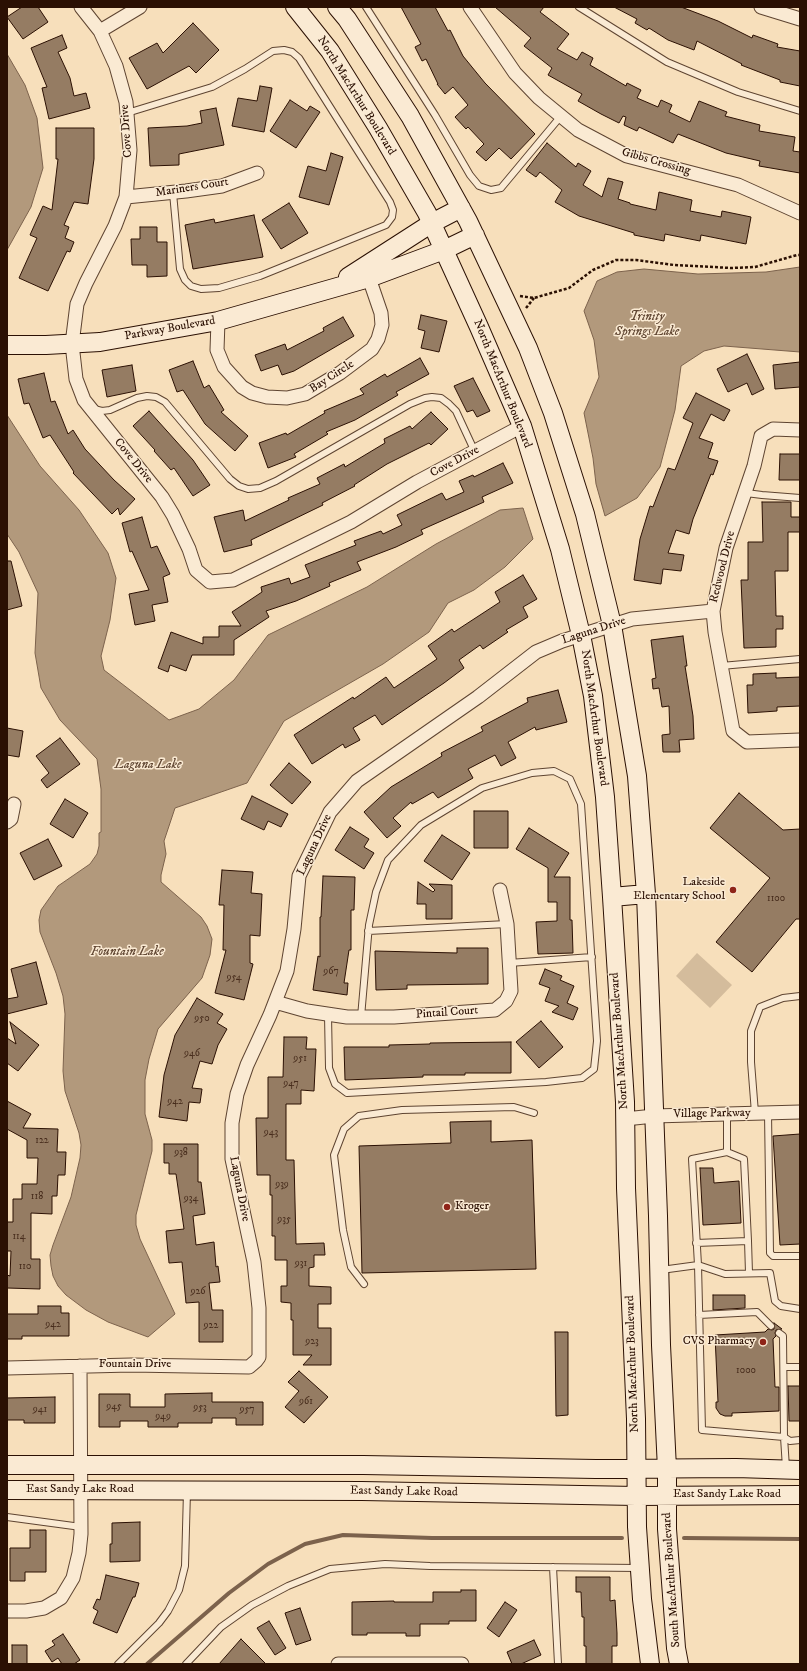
<!DOCTYPE html>
<html>
<head>
<meta charset="utf-8">
<style>
	body { margin:0 }
	#map { position:relative; width:807px; height:1671px; overflow:hidden; background:#f7dfbb; font-family:"IM FELL DW Pica",serif }
	canvas { display:block }
	.frame { position:absolute; inset:0; border:8px solid #2b1003; pointer-events:none }
</style>
</head>
<body>
<div id="map">
<canvas width="807" height="1671"></canvas>
<div class="frame"></div>
</div>
<script>
const ctx = document.querySelector('canvas').getContext('2d');
ctx.lineJoin = 'round';
function fill(path, color) { ctx.fillStyle = color; ctx.fill(path, 'evenodd'); }
const poly = rows => new Path2D(rows.map(r => 'M' + r).join(''));
function stroke(path, color, width, dash) { ctx.strokeStyle = color; ctx.lineWidth = width; ctx.lineCap = dash ? 'butt' : 'round'; ctx.setLineDash(dash || []); ctx.stroke(path); }
function label(font, color, halo, rows, align = 'center') {
  ctx.font = font + ' "IM FELL DW Pica",serif'; ctx.lineWidth = 3; ctx.setLineDash([]); ctx.textBaseline = 'middle'; ctx.strokeStyle = halo; ctx.fillStyle = color; for (const [text, x, y, turn = 0] of rows) {
    ctx.save(); ctx.translate(x, y); ctx.rotate((+turn || 0) * Math.PI / 180); ctx.textAlign = isNaN(turn) ? turn : align; if (halo) ctx.strokeText(text, 0, 0); ctx.fillText(text, 0, 0); ctx.restore();
  }
}
const green = poly([
	[697,953,732,985,710,1008,676,976]
]);
const water = poly([
	[7,54,25,85,37,118,43,168,31,207,7,250,7,54],
	[800,267,800,352,724,346,704,351,681,366,675,410,660,467,637,498,605,516,596,484,593,458,584,413,599,377,594,340,584,311,597,281,617,272,644,269,698,274,766,272,800,267],
	[7,415,40,466,79,510,108,553,116,578,110,620,101,656,104,670,169,720,199,709,234,680,268,635,367,587,436,544,500,510,523,508,533,539,505,567,474,590,448,603,429,632,383,664,284,721,247,783,175,808,164,841,166,854,161,875,161,882,201,917,207,926,212,939,210,955,202,978,158,1029,149,1059,145,1080,145,1114,152,1140,152,1151,136,1215,136,1225,140,1239,175,1314,148,1337,108,1322,86,1310,66,1295,58,1286,53,1276,51,1266,50,1255,53,1245,71,1197,80,1158,81,1145,79,1133,65,1091,63,1071,65,1014,63,996,56,973,40,932,39,920,41,910,58,886,90,864,97,854,99,846,99,833,101,832,101,789,97,759,60,720,41,688,35,653,38,593,19,552,7,534,7,415]
]);
const stream = poly([
	[684,1538,800,1539],
	[147,1664,229,1593,268,1564,305,1544,343,1535,432,1538,622,1538]
]);
const building = poly([
	[22,7,38,7,48,22,23,39,7,17,22,7],
	[401,7,435,7,448,31,450,30,463,56,485,83,535,134,511,159,499,148,486,161,476,152,484,144,468,127,466,129,455,117,468,105,453,87,445,94,437,84,438,84,426,59,422,61,415,47,421,44,401,7],
	[495,7,544,7,540,12,569,34,557,49,577,60,582,52,593,58,590,65,626,86,627,83,641,90,637,98,658,107,661,100,672,105,669,112,690,122,699,101,727,112,725,116,760,125,759,131,795,137,793,151,800,152,800,173,759,166,760,161,726,153,678,134,673,143,639,127,637,131,624,125,626,117,623,116,619,123,601,114,578,101,582,94,548,75,552,68,524,46,531,38,495,7],
	[614,7,681,7,718,21,752,38,753,35,778,44,777,47,800,51,800,86,780,82,780,80,741,65,742,64,697,41,694,50,668,40,649,28,647,30,635,23,637,19,614,7],
	[193,23,219,50,196,73,189,66,147,89,129,58,157,43,163,53,193,23],
	[62,35,67,48,58,52,70,78,74,96,86,93,90,108,49,119,42,88,47,87,31,48,62,35],
	[260,86,272,88,264,132,232,126,238,98,257,101,260,86],
	[290,100,307,111,310,106,320,112,296,148,270,131,290,100],
	[216,108,224,145,179,154,179,165,150,166,148,128,187,126,202,123,200,111,216,108],
	[56,128,94,128,94,159,88,204,74,202,64,225,69,227,65,238,74,242,70,252,67,251,48,291,19,278,37,238,30,235,43,206,52,210,58,159,56,159,56,128],
	[547,143,576,167,578,163,591,171,583,185,602,197,608,178,623,182,618,199,630,203,630,204,656,210,659,192,692,200,690,211,721,217,722,211,751,217,746,244,701,235,700,241,665,234,664,241,634,235,634,233,579,216,555,202,562,190,540,172,536,177,526,170,547,143],
	[331,153,343,157,329,205,299,197,308,166,326,171,331,153],
	[289,203,308,233,281,249,262,220,289,203],
	[254,215,263,257,193,269,185,225,214,219,215,223,254,215],
	[140,227,157,227,157,242,167,242,167,276,147,277,147,265,132,265,131,239,140,239,140,227],
	[421,315,447,321,439,352,421,348,425,331,418,329,421,315],
	[343,317,354,336,294,371,282,375,278,365,261,371,255,355,285,344,287,350,324,331,323,328,343,317],
	[747,354,764,389,752,395,747,383,728,392,717,369,747,354],
	[420,358,429,374,396,392,398,395,355,420,326,432,328,434,294,454,296,457,268,468,259,443,286,433,287,435,325,413,324,411,364,394,360,389,385,374,387,377,420,358],
	[193,361,204,388,209,385,224,410,221,412,248,436,235,451,205,424,183,390,177,392,169,370,193,361],
	[800,362,800,387,775,389,773,365,800,362],
	[132,365,136,391,107,397,102,370,132,365],
	[44,373,51,402,55,401,68,434,73,430,85,449,114,480,135,499,120,515,118,508,112,514,73,473,74,472,50,435,43,438,29,403,24,404,18,379,44,373],
	[473,378,490,411,477,417,473,410,467,412,454,386,473,378],
	[696,393,730,410,724,421,711,414,699,438,713,443,708,458,718,461,713,475,711,474,693,519,689,534,676,530,668,553,684,555,681,571,663,569,661,584,634,580,640,539,650,506,653,507,668,468,675,470,693,423,683,418,696,393],
	[149,411,193,460,210,485,193,496,174,468,171,470,154,451,155,450,133,426,149,411],
	[431,412,448,429,431,445,429,443,387,464,354,485,355,486,322,503,323,505,251,540,252,545,224,552,214,517,243,510,245,521,289,500,288,498,320,484,317,478,344,464,345,467,385,443,384,439,410,426,412,429,431,412],
	[780,454,800,454,800,480,779,480,780,454],
	[503,463,513,483,482,497,484,502,421,530,423,534,396,547,357,562,361,570,329,583,330,586,296,601,266,611,269,617,234,640,234,655,192,655,186,671,170,665,168,672,158,668,171,632,203,644,203,637,219,637,219,626,241,626,232,612,262,592,261,587,289,578,291,584,310,577,305,565,356,545,354,541,381,531,383,534,402,525,397,515,442,493,446,500,464,492,459,481,473,475,474,477,503,463],
	[762,502,791,502,791,517,800,517,800,532,788,532,788,571,775,571,776,616,783,616,783,629,776,629,776,647,744,648,741,580,748,580,748,542,763,542,762,502],
	[142,517,151,548,157,546,170,574,163,577,168,602,152,605,155,621,135,625,129,594,149,590,132,551,130,552,122,523,142,517],
	[7,561,11,561,22,606,7,610,7,561],
	[523,575,537,599,523,607,528,617,506,630,508,632,483,649,480,645,459,660,464,668,444,683,382,725,375,715,353,728,360,740,345,748,343,744,312,764,294,735,353,697,354,699,386,677,394,688,437,659,428,646,452,629,454,632,500,602,495,592,523,575],
	[683,636,687,666,685,666,693,716,694,739,679,740,680,752,663,752,662,735,670,734,669,706,662,707,659,688,653,689,652,679,656,678,651,640,683,636],
	[776,673,776,678,800,677,800,706,777,707,777,711,748,713,747,685,753,685,753,674,776,673],
	[558,690,567,722,536,730,535,727,508,742,516,758,501,766,495,755,468,769,473,778,438,798,433,792,412,804,411,802,393,818,401,826,387,838,364,812,391,787,442,756,441,753,483,731,481,727,528,702,527,698,558,690],
	[7,728,23,731,19,757,7,755,7,728],
	[60,738,80,764,47,788,41,780,49,773,36,756,60,738],
	[289,763,311,782,292,804,270,785,289,763],
	[739,793,783,830,800,829,800,919,796,919,752,972,716,942,770,878,710,828,739,793],
	[252,796,288,814,281,827,268,821,264,830,241,819,252,796],
	[65,799,88,813,73,838,50,824,65,799],
	[474,811,508,811,508,848,474,848,474,811],
	[350,827,369,839,364,847,374,853,364,869,335,850,350,827],
	[529,828,569,853,554,877,570,877,570,920,572,920,573,953,538,954,536,922,557,921,557,902,548,902,548,868,516,849,529,828],
	[442,835,470,853,452,880,424,861,442,835],
	[48,839,62,866,34,880,20,853,48,839],
	[222,870,253,872,251,893,262,894,260,936,250,935,250,963,253,964,244,1000,215,993,226,950,223,950,224,905,219,905,222,870],
	[323,876,355,877,354,910,351,910,351,950,349,950,344,983,348,983,347,995,313,990,318,956,320,957,320,917,321,917,323,876],
	[418,882,433,892,435,890,429,884,452,885,452,919,426,919,426,904,417,904,418,882],
	[457,948,488,948,488,984,407,985,407,989,376,990,375,951,457,953,457,948],
	[36,962,47,1004,7,1014,7,999,18,997,11,969,36,962],
	[545,969,562,976,560,980,574,986,567,1003,578,1008,573,1020,552,1012,559,1006,545,1001,550,988,539,984,545,969],
	[197,998,223,1014,217,1023,227,1029,218,1045,212,1064,200,1061,192,1088,202,1089,200,1103,189,1102,187,1121,159,1117,164,1075,175,1035,197,998],
	[541,1021,563,1047,539,1068,516,1042,541,1021],
	[10,1022,39,1045,18,1071,7,1063,7,1038,16,1044,10,1022],
	[284,1037,307,1037,306,1049,316,1049,314,1091,301,1090,301,1104,286,1104,286,1160,294,1160,296,1244,324,1243,325,1255,314,1255,314,1267,309,1268,309,1286,331,1287,331,1304,318,1304,318,1328,331,1328,331,1365,303,1365,312,1355,293,1355,293,1320,291,1320,291,1303,281,1302,281,1286,287,1286,287,1260,275,1260,275,1236,272,1236,272,1195,270,1195,270,1175,257,1175,256,1118,268,1118,268,1077,283,1077,284,1037],
	[511,1042,511,1073,465,1073,465,1075,423,1075,423,1077,345,1080,344,1047,389,1047,389,1045,430,1044,430,1043,511,1042],
	[7,1101,31,1114,23,1128,58,1129,57,1152,66,1152,65,1175,58,1175,57,1196,52,1196,52,1214,31,1213,31,1259,40,1259,40,1289,7,1288,7,1275,10,1276,11,1251,7,1251,7,1222,13,1222,13,1199,22,1199,22,1184,37,1184,38,1158,27,1158,27,1140,7,1129,7,1101],
	[491,1121,491,1142,532,1140,536,1269,362,1273,359,1146,451,1143,450,1122,491,1121],
	[800,1134,800,1244,780,1245,773,1136,800,1134],
	[164,1144,198,1144,198,1182,201,1182,205,1214,193,1216,196,1245,214,1242,216,1267,218,1266,220,1282,209,1283,212,1310,223,1310,223,1342,199,1342,199,1302,186,1303,182,1262,169,1263,166,1231,184,1229,176,1174,169,1174,169,1163,164,1163,164,1144],
	[700,1168,713,1168,714,1183,739,1181,741,1223,703,1225,700,1168],
	[713,1295,745,1295,745,1308,713,1310,713,1295],
	[38,1306,61,1306,61,1313,69,1313,69,1336,22,1336,22,1339,7,1339,7,1314,38,1314,38,1306],
	[774,1323,782,1329,776,1330,775,1333,776,1336,773,1339,775,1387,779,1387,779,1411,732,1413,732,1416,725,1416,720,1414,716,1408,716,1402,718,1402,715,1335,765,1332,768,1329,772,1330,774,1329,774,1323],
	[555,1332,568,1332,568,1415,556,1416,555,1332],
	[299,1371,328,1397,304,1423,285,1407,299,1391,288,1382,299,1371],
	[788,1386,800,1386,800,1421,789,1421,788,1386],
	[212,1393,212,1402,263,1402,263,1425,236,1425,236,1418,212,1418,212,1423,178,1423,178,1427,148,1427,148,1421,120,1421,120,1427,99,1427,99,1394,130,1394,130,1407,165,1407,165,1394,212,1393],
	[55,1397,55,1423,24,1423,24,1420,7,1420,7,1398,55,1397],
	[140,1522,140,1561,110,1562,110,1544,112,1544,112,1523,140,1522],
	[30,1530,46,1530,46,1572,25,1572,25,1581,10,1581,10,1548,30,1548,30,1530],
	[106,1575,139,1583,135,1597,133,1597,117,1633,93,1623,98,1611,93,1608,97,1599,100,1600,106,1575],
	[576,1577,610,1577,610,1601,615,1600,617,1633,617,1646,612,1646,612,1664,586,1664,586,1646,584,1646,584,1617,582,1617,581,1592,576,1592,576,1577],
	[461,1590,476,1590,476,1621,449,1621,449,1624,420,1624,420,1636,406,1636,406,1633,367,1633,367,1635,352,1635,352,1602,394,1601,394,1602,433,1602,433,1592,461,1592,461,1590],
	[505,1602,517,1610,499,1637,487,1628,505,1602],
	[300,1608,311,1640,296,1645,285,1613,300,1608],
	[269,1621,286,1648,275,1655,257,1628,269,1621],
	[63,1634,80,1660,74,1664,62,1664,58,1658,52,1662,45,1651,55,1645,52,1641,63,1634],
	[241,1639,266,1664,219,1664,241,1639],
	[534,1640,541,1655,521,1664,512,1664,507,1652,534,1640],
	[12,1645,27,1645,27,1664,12,1664,12,1645]
]);
const path = poly([
	[520,296,534,298,569,288,593,270,616,260,636,260,674,265,732,268,755,267,797,255,800,255],
	[526,308,534,298]
]);
const lane = poly([
	[366,7,435,115,470,175,479,186,491,190,501,188,561,116],
	[579,7,667,62,738,92,800,111],
	[127,113,212,87,245,69,273,51,284,50,292,52,299,58,390,202,393,210,392,217,386,225,260,276,219,288,201,289,191,286,185,280,180,269,173,193],
	[94,409,102,411,110,410,137,398,147,396,156,397,165,402,230,479,239,486,248,489,260,488,276,481,410,404,425,398,432,397,441,398,449,404,456,411,475,452],
	[746,493,762,495,800,498],
	[721,666,800,659],
	[368,931,507,924],
	[509,963,592,957],
	[328,1015,329,1068,335,1084,347,1093,546,1082,582,1078,594,1069,597,1041,581,804,570,779,554,771,532,773,482,788,421,825,388,860,376,892,369,925,361,1017],
	[755,1113,751,1062,751,1031,760,1007,783,998,800,996],
	[768,1113,770,1253,773,1256,800,1256],
	[748,1241,749,1273],
	[696,1243,748,1241,744,1159,727,1152],
	[661,1270,698,1265,692,1159,727,1152,727,1114],
	[364,1284,351,1267,343,1230,334,1155,344,1129,359,1116,402,1110,514,1107,534,1113],
	[699,1315,757,1312,771,1326],
	[779,1333,783,1336,784,1437,790,1441,800,1440],
	[784,1367,800,1367],
	[786,1468,784,1437,702,1430,698,1265,725,1274,770,1273,775,1301,781,1306,800,1309],
	[7,1517,81,1527],
	[553,1567,558,1664],
	[118,1664,159,1623,168,1611,179,1590,185,1566,187,1491],
	[186,1664,221,1627,252,1605,288,1586,330,1569,385,1564,430,1566,639,1568]
]);
const street = poly([
	[81,7,100,31,116,66,126,102,130,150,126,197,115,226,86,283,77,304,72,344,76,379,84,400,162,497,173,515,189,549,196,570,210,582,233,580,351,522,417,482,522,426],
	[470,7,515,73,539,98,578,130,627,156,738,185,800,213],
	[761,7,800,19],
	[100,31,140,7],
	[126,197,186,191,222,186,257,173],
	[218,321,217,350,224,367,242,387,252,393,267,397,287,398,305,394,340,373,372,349,378,339,382,325,381,313,369,278],
	[800,430,773,429,761,436,754,466,726,548,713,611,715,632,733,731,747,742,800,740],
	[7,822,11,819,14,804],
	[275,1002,307,1011,347,1017,394,1017,495,1010,506,1001,511,991,507,924,500,890],
	[625,1119,654,1116,800,1112],
	[7,1368,131,1365,249,1367,256,1361,259,1357,259,1308,254,1262,232,1159,232,1123,237,1094,247,1065,270,1015,287,971,294,929,299,876,330,812,357,781,478,697,536,652,562,641,632,619,713,611],
	[7,1611,26,1611,44,1608,61,1598,73,1578,79,1553,81,1534,80,1366],
	[338,1664,462,1664]
]);
const secondary = poly([
	[295,7,330,51,378,128,427,213,479,327,522,426,560,549,581,635,593,696,605,797,612,897,625,1102,626,1188,636,1419,637,1527,642,1599,650,1664],
	[337,7,347,19,410,116,468,221,528,348,553,413,585,514,612,625,637,776,646,894,658,1216,661,1345,667,1469,667,1529,676,1648,679,1664],
	[348,277,432,223,461,208],
	[7,345,46,345,100,342,218,321,369,278,444,250,475,235],
	[612,897,646,894],
	[7,1465,363,1465,596,1469,736,1468,800,1470],
	[7,1490,362,1491,636,1496,800,1495]
]);
const markers = [
	[733,890,4,"#8f2418"],
	[447,1207,4,"#8f2418"],
	[763,1342,4,"#8f2418"]
];
const numberNames = [
	["1100",776,899],
	["967",331,972],
	["954",234,978],
	["950",202,1019],
	["946",192,1054],
	["951",300,1059],
	["947",291,1084],
	["942",175,1102],
	["943",271,1133],
	["122",42,1141],
	["938",181,1153],
	["939",282,1185],
	["118",37,1197],
	["934",191,1199],
	["935",284,1220],
	["114",19,1237],
	["931",301,1264],
	["110",25,1267],
	["926",198,1292],
	["942",53,1325],
	["922",211,1326],
	["923",312,1342],
	["1000",746,1371],
	["961",306,1402],
	["945",114,1407],
	["953",200,1408],
	["941",40,1410],
	["957",247,1410],
	["949",163,1417]
];
const streetNames = [
	["North MacArthur Boulevard",356,96,58],
	["Cove Drive",127,131,-94],
	["Gibbs Crossing",656,162,16],
	["Mariners Court",192,188,-9],
	["Parkway Boulevard",170,329,-10],
	["Bay Circle",332,377,-33],
	["North MacArthur Boulevard",502,384,68],
	["Cove Drive",133,461,51],
	["Cove Drive",455,462,-28],
	["Redwood Drive",723,567,-76],
	["Laguna Drive",594,631,-18],
	["North MacArthur Boulevard",594,718,82],
	["Laguna Drive",315,845,-65],
	["Pintail Court",447,1013,-4],
	["North MacArthur Boulevard",620,1041,-94],
	["Village Parkway",712,1114,-1],
	["Laguna Drive",239,1189,79],
	["North MacArthur Boulevard",633,1364,-92],
	["Fountain Drive",135,1365],
	["East Sandy Lake Road",80,1490],
	["East Sandy Lake Road",404,1492,1],
	["East Sandy Lake Road",727,1495],
	["South MacArthur Boulevard",672,1580,-94]
];
const poiNames = [
	["Lakeside",725,883],
	["Elementary School",725,897],
	["Kroger",455,1207,"left"],
	["CVS Pharmacy",755,1342]
];
const waterNames = [
	["Trinity",647,317],
	["Springs Lake",647,332],
	["Laguna Lake",148,765],
	["Fountain Lake",127,952]
];
fill(green, '#d4bc9c');
fill(water, '#b2997c');
stroke(water, '#7c624c', 1);
stroke(stream, '#7c624c', 4);
fill(building, '#957c63');
stroke(building, '#2b1003', 1);
stroke(lane, '#5e4431', 8);
stroke(street, '#5e4431', 15);
stroke(secondary, '#2b1003', 20);
stroke(path, '#2b1003', 2.5, [3, 2]);
stroke(lane, '#faead3', 6);
stroke(street, '#faead3', 13);
stroke(secondary, '#faead3', 18);
for (const [x, y, r, color] of markers) { const dot = new Path2D(); dot.arc(x, y, r, 0, 2 * Math.PI); ctx.fillStyle = color; ctx.fill(dot); stroke(dot, '#faead3', 1.5); }
label('10px', '#462b1b', null, numberNames);
label('12px', '#2b1003', '#faead3', streetNames);
label('12px', '#2b1003', '#faead3', poiNames, 'right');
label('italic 13px', '#614733', '#faead3', waterNames);
</script>
</body>
</html>
